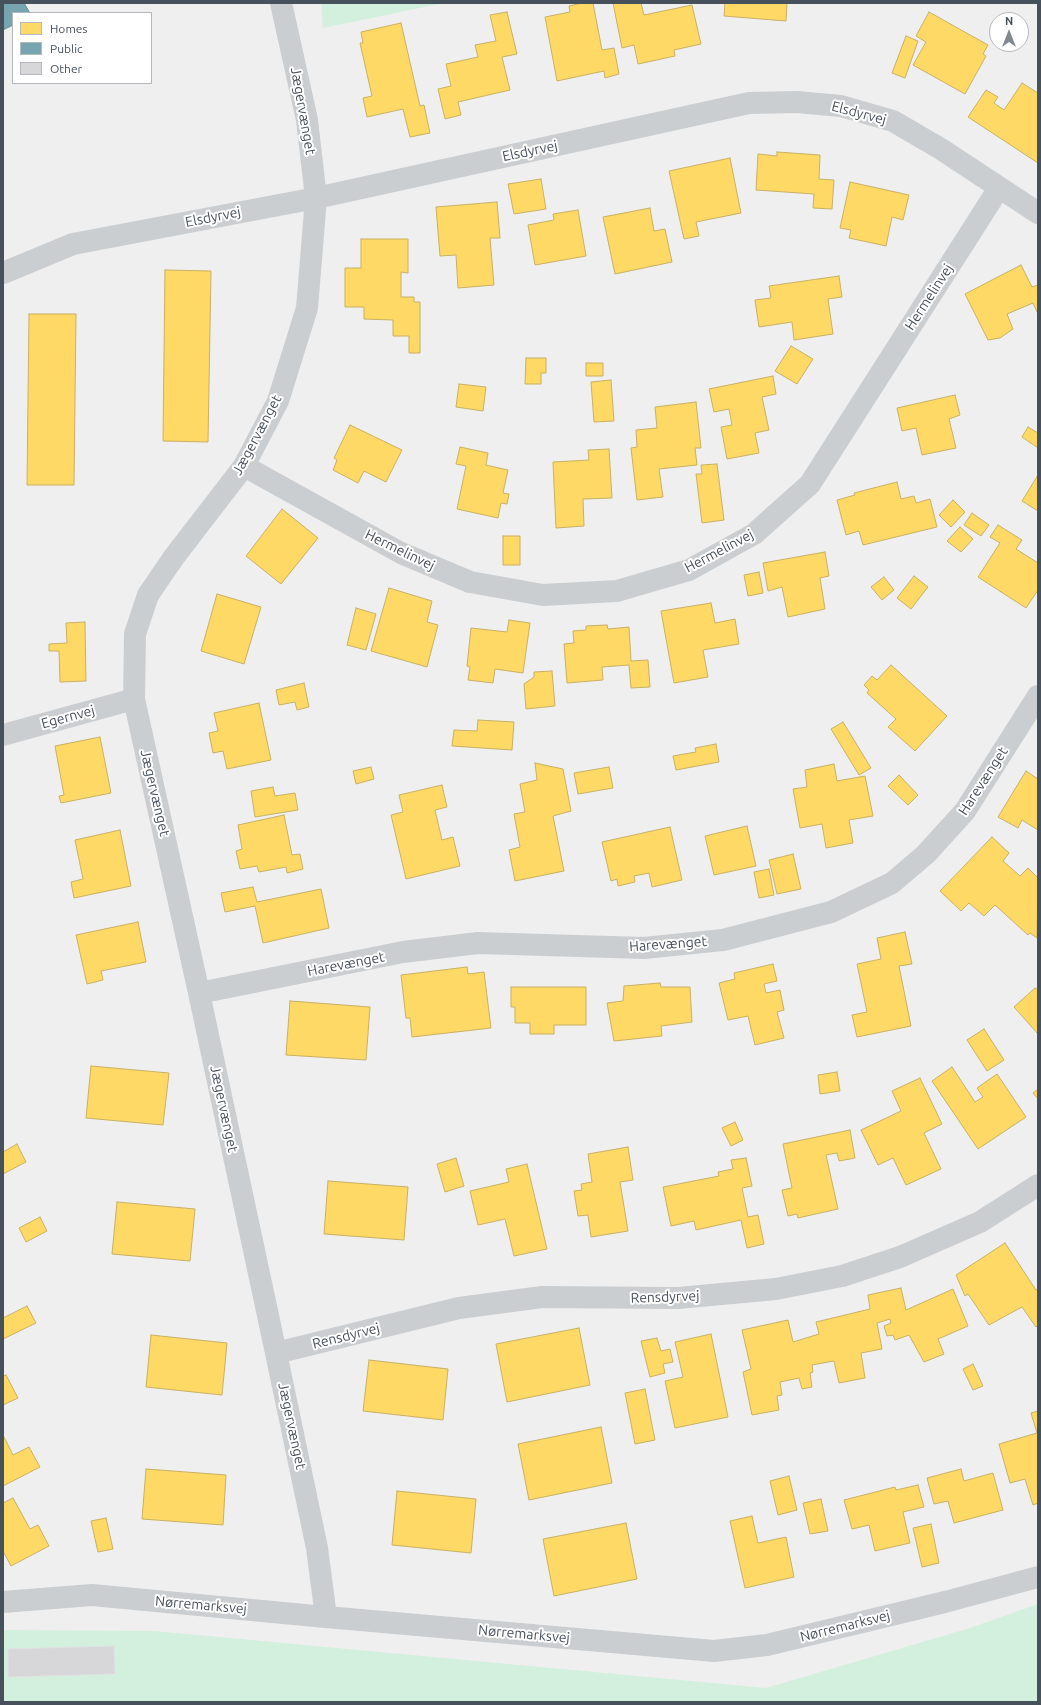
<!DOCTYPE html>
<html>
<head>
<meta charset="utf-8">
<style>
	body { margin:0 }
	#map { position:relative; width:1041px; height:1705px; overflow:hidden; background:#f0efef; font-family:Ubuntu,sans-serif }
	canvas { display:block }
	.frame { position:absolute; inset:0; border:4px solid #46515c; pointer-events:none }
	.legend { position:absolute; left:12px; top:12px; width:140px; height:72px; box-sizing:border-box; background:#fff; border:1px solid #b5b9be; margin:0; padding:5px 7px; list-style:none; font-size:12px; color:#46515c }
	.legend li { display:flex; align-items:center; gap:8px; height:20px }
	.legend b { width:20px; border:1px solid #b5b9be }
	.north { position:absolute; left:989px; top:12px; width:40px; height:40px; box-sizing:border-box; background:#fff; border:1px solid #b5b9be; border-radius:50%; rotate:0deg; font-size:11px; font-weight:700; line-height:16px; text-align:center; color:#46515c }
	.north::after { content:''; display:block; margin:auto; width:14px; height:18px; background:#82888f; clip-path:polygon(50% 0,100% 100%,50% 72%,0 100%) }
</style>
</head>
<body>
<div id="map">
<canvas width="1041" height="1705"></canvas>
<div class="frame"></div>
<ul class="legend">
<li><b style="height:11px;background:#ffd966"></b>Homes</li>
<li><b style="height:11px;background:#76a5af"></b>Public</li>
<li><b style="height:11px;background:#d7d7d9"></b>Other</li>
</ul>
<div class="north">N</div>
</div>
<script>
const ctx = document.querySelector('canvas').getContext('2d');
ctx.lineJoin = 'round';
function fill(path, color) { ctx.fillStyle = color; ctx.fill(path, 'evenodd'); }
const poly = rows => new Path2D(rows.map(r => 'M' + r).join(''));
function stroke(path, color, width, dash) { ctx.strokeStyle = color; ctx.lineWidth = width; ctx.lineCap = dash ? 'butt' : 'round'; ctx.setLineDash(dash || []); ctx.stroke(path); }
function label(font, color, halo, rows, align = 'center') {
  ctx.font = font + ' Ubuntu,sans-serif'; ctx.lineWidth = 4; ctx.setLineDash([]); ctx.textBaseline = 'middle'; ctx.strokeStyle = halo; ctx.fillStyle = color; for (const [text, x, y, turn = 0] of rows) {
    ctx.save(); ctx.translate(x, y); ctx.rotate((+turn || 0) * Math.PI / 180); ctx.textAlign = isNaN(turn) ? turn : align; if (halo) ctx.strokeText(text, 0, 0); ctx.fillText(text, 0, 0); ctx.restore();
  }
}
const green = poly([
	[321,3,444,3,323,28],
	[1038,1604,1038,1702,3,1702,3,1631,9,1630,155,1631,766,1688,970,1628]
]);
const homes = poly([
	[582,3,593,3,602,50,614,48,619,74,605,78,604,71,557,81,545,17,570,12,569,6,582,3],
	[613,3,641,3,644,15,692,5,701,44,674,50,675,56,638,64,634,45,622,48,613,3],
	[725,3,787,3,786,21,724,16,725,3],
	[507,12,517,54,502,57,510,90,458,102,461,115,445,119,438,89,451,86,446,64,478,57,475,45,496,41,490,15,507,12],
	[929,12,988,45,983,54,986,56,965,94,913,65,926,42,916,36,929,12],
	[401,23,420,106,424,105,430,133,410,137,403,109,367,117,363,98,372,96,360,43,363,43,361,32,401,23],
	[906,36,918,41,905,78,892,73,906,36],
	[1022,83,1038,93,1038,163,968,117,986,90,998,97,994,103,1004,110,1022,83],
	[777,152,820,155,819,179,834,180,832,209,813,208,814,194,756,190,758,154,777,156,777,152],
	[730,158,741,213,696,222,699,236,684,239,669,171,730,158],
	[541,179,546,209,514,214,508,184,541,179],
	[850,182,909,195,903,220,892,217,886,246,849,238,851,230,840,228,850,182],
	[497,202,500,238,490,238,494,285,458,288,456,255,440,256,436,207,497,202],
	[650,208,654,231,665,229,672,262,615,274,603,217,650,208],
	[578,210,586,256,535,265,528,225,554,220,553,214,578,210],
	[361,239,408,239,408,273,401,272,401,297,414,297,414,302,420,302,420,353,409,353,409,336,393,336,393,320,364,319,364,307,345,307,345,268,361,268,361,239],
	[1021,265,1032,287,1038,285,1038,314,1033,303,1007,314,1013,329,1000,338,988,340,965,294,1021,265],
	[165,270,211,271,208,442,163,441,165,270],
	[839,276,842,297,828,299,833,334,794,340,792,322,759,327,755,300,771,298,769,286,839,276],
	[29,314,76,314,74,485,27,485,29,314],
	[791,346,813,359,797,384,775,371,791,346],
	[526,358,546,358,546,373,541,373,541,384,525,384,526,358],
	[586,363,603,363,603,376,586,376,586,363],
	[773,376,776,394,762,397,769,430,755,433,759,453,727,459,721,427,732,425,729,409,714,412,709,389,773,376],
	[611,380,614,421,594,422,591,382,611,380],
	[459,384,486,387,483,411,456,407,459,384],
	[955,395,960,415,949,419,956,448,922,455,916,428,902,431,897,408,955,395],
	[696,402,701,448,695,448,697,465,659,469,663,497,637,500,631,448,637,447,636,430,657,428,655,407,696,402],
	[350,425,402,450,386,482,364,471,358,483,333,470,337,460,334,458,350,425],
	[1028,427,1038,433,1038,448,1022,437,1028,427],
	[460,447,488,453,486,465,508,470,503,493,509,494,507,504,501,503,498,518,457,509,466,466,456,464,460,447],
	[609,449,612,498,583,499,584,526,556,528,553,462,589,460,588,450,609,449],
	[717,464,724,520,702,523,696,474,702,474,701,465,717,464],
	[1038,475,1038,511,1022,501,1038,475],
	[897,482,901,499,914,496,916,503,930,499,937,527,863,545,859,531,846,535,837,500,855,495,854,493,897,482],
	[953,500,965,512,951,527,939,515,953,500],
	[282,509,318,538,281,584,246,556,282,509],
	[972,513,989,525,981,536,964,525,972,513],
	[998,525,1022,540,1016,549,1038,563,1038,590,1026,608,978,577,1000,543,990,537,998,525],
	[960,527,973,539,961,552,947,541,960,527],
	[503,536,520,536,520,565,503,565,503,536],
	[825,552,829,576,820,578,825,609,788,617,782,587,768,591,763,563,825,552],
	[759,572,763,593,748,596,744,575,759,572],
	[914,576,928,587,911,609,897,598,914,576],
	[884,577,894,590,882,600,871,587,884,577],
	[389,588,432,601,427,622,438,625,427,667,371,651,389,588],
	[217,594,261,607,244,664,201,651,217,594],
	[711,603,715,623,735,619,739,644,703,650,708,677,674,683,661,611,711,603],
	[356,608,376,614,366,650,347,645,356,608],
	[509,620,530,623,523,673,495,669,493,683,468,680,470,667,467,666,471,628,507,632,509,620],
	[85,622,86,681,60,682,59,651,49,651,49,644,67,643,66,623,85,622],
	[607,625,608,629,629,627,631,661,648,660,650,687,631,688,629,665,602,667,603,680,567,683,564,644,574,643,573,631,586,630,586,626,607,625],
	[891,665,947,716,915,751,888,727,896,719,867,693,869,690,864,685,872,676,877,680,891,665],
	[552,671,555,706,526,709,524,684,534,677,534,672,552,671],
	[304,683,309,707,297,710,295,702,279,705,276,690,304,683],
	[259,703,271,760,227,769,223,751,213,753,209,733,218,731,214,713,259,703],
	[478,720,514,722,512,750,452,746,454,730,477,731,478,720],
	[843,722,871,768,859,775,831,729,843,722],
	[100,737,111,793,61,803,59,796,64,795,55,746,100,737],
	[716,744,719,762,676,770,673,756,696,752,695,748,716,744],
	[535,763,563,769,571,811,553,816,564,871,515,881,509,850,520,847,514,814,525,812,520,784,537,780,535,763],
	[834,764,837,781,865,776,873,816,849,820,853,843,826,848,822,824,800,828,793,789,807,787,805,770,834,764],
	[371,767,374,779,356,784,353,771,371,767],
	[609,767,613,788,578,794,574,773,609,767],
	[1026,771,1038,779,1038,830,1022,820,1018,828,998,817,1026,771],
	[899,775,918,795,908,805,888,786,899,775],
	[442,785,447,807,435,810,442,840,453,837,460,866,406,879,391,815,403,812,399,795,442,785],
	[273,787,275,796,295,793,298,810,255,817,251,791,273,787],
	[284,815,292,855,300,854,303,869,287,873,286,867,259,872,257,866,240,869,236,851,242,849,238,825,284,815],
	[747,826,756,866,714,875,705,836,747,826],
	[670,827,682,880,652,887,649,873,634,876,635,882,618,886,617,879,611,881,602,842,670,827],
	[120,830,131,886,74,898,71,882,83,879,75,840,120,830],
	[992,837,1009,853,1003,861,1020,876,1028,868,1038,878,1037,938,1030,933,1028,935,995,905,984,916,969,903,961,911,940,891,992,837],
	[793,854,801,889,777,894,769,860,793,854],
	[769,869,774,895,759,898,754,872,769,869],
	[253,887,257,902,321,889,329,928,263,943,255,906,225,912,221,893,253,887],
	[138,922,146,962,101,971,103,980,87,984,76,935,138,922],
	[905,932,912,964,899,966,911,1026,857,1037,852,1015,867,1012,857,964,881,959,877,938,905,932],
	[773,964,777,981,764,984,766,993,780,990,784,1010,777,1012,784,1038,755,1045,748,1016,728,1020,719,983,735,979,734,973,773,964],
	[467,967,468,974,484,972,491,1028,412,1037,410,1018,406,1018,401,975,467,967],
	[660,983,661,987,690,987,692,1022,661,1026,662,1036,614,1041,607,1003,623,1001,624,986,660,983],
	[511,987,586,987,586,1025,554,1025,554,1034,530,1034,530,1023,515,1023,515,1007,511,1007,511,987],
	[1035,988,1038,990,1038,1034,1014,1007,1035,988],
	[290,1001,370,1007,366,1060,286,1055,290,1001],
	[984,1029,1004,1060,987,1071,967,1040,984,1029],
	[91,1066,169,1073,163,1125,86,1118,91,1066],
	[952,1067,975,1102,983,1097,977,1088,997,1074,1026,1117,978,1149,932,1081,952,1067],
	[837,1072,840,1091,820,1094,818,1075,837,1072],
	[920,1078,942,1124,924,1133,941,1169,906,1185,893,1158,878,1165,861,1130,901,1111,892,1091,920,1078],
	[1038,1089,1038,1099,1033,1093,1038,1089],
	[735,1122,743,1140,731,1146,722,1128,735,1122],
	[850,1130,855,1158,839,1161,837,1153,826,1155,838,1209,798,1218,797,1214,788,1216,782,1190,792,1188,783,1144,850,1130],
	[17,1144,26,1162,3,1174,3,1152,17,1144],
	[628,1147,633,1180,620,1182,628,1231,591,1237,588,1215,578,1216,574,1191,582,1190,581,1184,592,1182,588,1154,628,1147],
	[456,1158,464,1186,445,1192,437,1164,456,1158],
	[746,1158,752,1186,742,1188,748,1217,758,1215,764,1244,747,1248,741,1220,696,1230,694,1221,671,1226,663,1187,719,1176,718,1172,733,1169,731,1160,746,1158],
	[527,1164,547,1249,514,1256,505,1219,478,1225,470,1191,509,1182,506,1169,527,1164],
	[328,1181,408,1187,404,1240,324,1234,328,1181],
	[117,1202,195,1209,190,1261,112,1254,117,1202],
	[40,1217,47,1231,26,1242,19,1228,40,1217],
	[1005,1243,1036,1290,1038,1289,1038,1325,1036,1327,1022,1307,989,1325,968,1294,965,1296,956,1275,1005,1243],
	[901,1288,906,1310,953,1289,968,1326,938,1339,944,1354,924,1362,909,1335,895,1340,893,1335,887,1336,884,1326,891,1323,890,1319,877,1323,882,1349,861,1353,865,1378,839,1383,834,1361,812,1365,813,1372,810,1373,812,1387,802,1389,799,1378,780,1382,782,1395,777,1396,779,1410,752,1415,743,1372,751,1369,742,1330,788,1320,793,1342,819,1334,816,1322,870,1309,868,1295,901,1288],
	[27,1306,36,1323,3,1339,3,1318,27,1306],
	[579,1328,590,1385,507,1402,496,1344,579,1328],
	[711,1334,728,1417,675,1428,665,1381,683,1377,675,1342,711,1334],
	[151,1335,227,1343,222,1395,146,1387,151,1335],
	[657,1338,661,1351,670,1349,673,1362,663,1364,665,1373,650,1377,641,1341,657,1338],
	[369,1360,448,1369,443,1420,363,1411,369,1360],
	[973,1364,983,1386,973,1390,963,1369,973,1364],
	[6,1375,18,1398,3,1405,3,1376,6,1375],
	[645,1389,655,1440,635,1444,625,1393,645,1389],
	[1038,1411,1038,1503,1033,1505,1025,1479,1010,1483,999,1444,1037,1433,1031,1413,1038,1411],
	[601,1427,612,1483,529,1500,518,1444,601,1427],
	[3,1435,13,1455,29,1447,40,1467,3,1486,3,1435],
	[146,1469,226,1475,223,1525,142,1519,146,1469],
	[961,1469,964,1481,993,1473,1003,1510,954,1523,948,1501,934,1504,927,1478,961,1469],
	[789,1476,797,1510,778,1515,770,1481,789,1476],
	[918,1485,924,1507,903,1512,910,1543,875,1551,869,1525,852,1529,844,1500,895,1487,896,1490,918,1485],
	[397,1491,476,1499,471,1553,392,1545,397,1491],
	[13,1498,30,1529,38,1525,49,1546,11,1566,3,1551,3,1503,13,1498],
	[821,1499,828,1531,810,1534,803,1503,821,1499],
	[752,1516,758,1543,786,1537,794,1577,745,1588,730,1521,752,1516],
	[106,1518,113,1549,98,1552,91,1521,106,1518],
	[626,1523,637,1579,554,1596,543,1539,626,1523],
	[931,1524,939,1563,922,1567,913,1528,931,1524]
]);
const public = poly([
	[3,3,24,3,30,13,13,13,13,25,3,30,3,3]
]);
const building = poly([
	[114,1646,115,1674,8,1677,8,1649,114,1646]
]);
const minor = poly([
	[281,3,307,120,316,198,307,308,278,401,244,466,174,557,148,595,135,634,134,699,199,993,276,1353,317,1548,326,1617],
	[3,273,73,244,316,198,749,103,797,102,841,106,893,121,941,149,1038,213],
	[244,466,401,553,470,582,543,595,617,591,689,570,754,534,810,484,999,188],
	[3,735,134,699],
	[199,993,403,952,478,943,644,948,723,940,831,912,892,883,926,854,965,811,1038,696],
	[276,1353,459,1308,542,1297,678,1298,776,1289,842,1276,900,1257,980,1222,1038,1185],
	[3,1602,92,1595,326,1617,714,1651,767,1645,945,1602,1038,1577]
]);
const streetNames = [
	["Jægervænget",303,111,80],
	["Elsdyrvej",859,113,15],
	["Elsdyrvej",530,151,-12],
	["Elsdyrvej",213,217,-11],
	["Hermelinvej",929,297,-57],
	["Jægervænget",257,435,-62],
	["Hermelinvej",400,550,26],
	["Hermelinvej",719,551,-28],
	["Egernvej",68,717,-15],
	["Harevænget",983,781,-57],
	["Jægervænget",155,793,77],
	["Harevænget",668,944,-4],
	["Harevænget",346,964,-11],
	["Jægervænget",224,1109,78],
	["Rensdyrvej",665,1297,-2],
	["Rensdyrvej",346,1336,-14],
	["Jægervænget",292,1426,78],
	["Nørremarksvej",201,1605,5],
	["Nørremarksvej",845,1626,-14],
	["Nørremarksvej",524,1634,5]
];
fill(green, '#d3f0de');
fill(homes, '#ffd966');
stroke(homes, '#c8b063', 1);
fill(public, '#76a5af');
stroke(public, '#688c96', 1);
fill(building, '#d7d7d9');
stroke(building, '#e1e1e2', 1);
stroke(minor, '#cbced0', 22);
label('14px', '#46515c', '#fff', streetNames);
</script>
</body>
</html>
